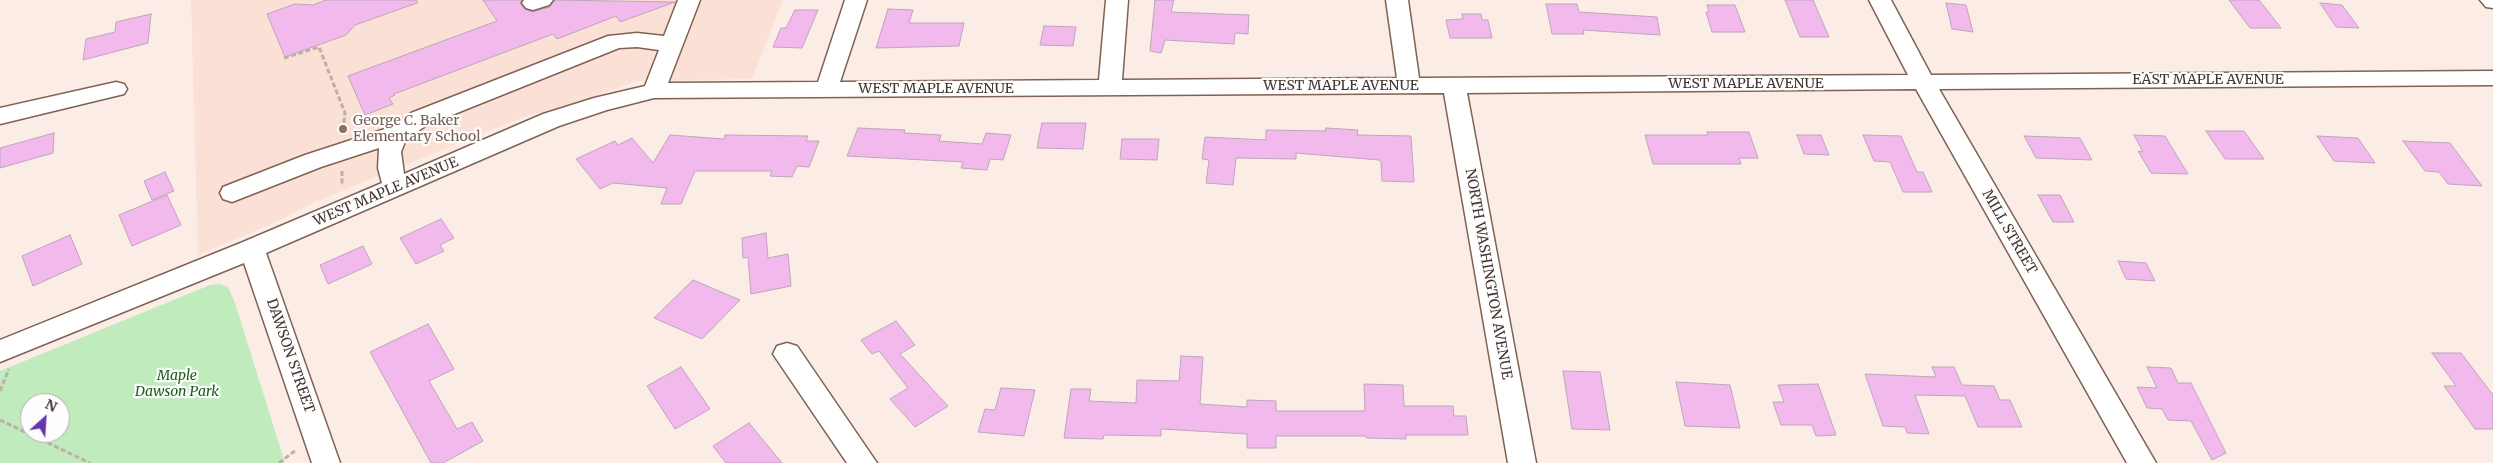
<!DOCTYPE html>
<html>
<head>
<meta charset="utf-8">
<style>
	body { margin:0 }
	#map { position:relative; width:2493px; height:463px; overflow:hidden; background:#fbede6; font-family:Merriweather,serif }
	canvas { display:block }
	.north { position:absolute; left:20px; top:393px; width:50px; height:50px; box-sizing:border-box; background:#fdfdfd; border:1px solid #b2adaa; border-radius:50%; rotate:26deg; font-size:14px; font-weight:700; line-height:20px; text-align:center; color:#42342e }
	.north::after { content:''; display:block; margin:auto; width:18px; height:22px; background:#6536ad; clip-path:polygon(50% 0,100% 100%,50% 72%,0 100%) }
</style>
</head>
<body>
<div id="map">
<canvas width="2493" height="463"></canvas>
<div class="north">N</div>
</div>
<script>
const ctx = document.querySelector('canvas').getContext('2d');
ctx.lineJoin = 'round';
function fill(path, color) { ctx.fillStyle = color; ctx.fill(path, 'evenodd'); }
const poly = rows => new Path2D(rows.map(r => 'M' + r).join(''));
function stroke(path, color, width, dash) { ctx.strokeStyle = color; ctx.lineWidth = width; ctx.lineCap = dash ? 'butt' : 'round'; ctx.setLineDash(dash || []); ctx.stroke(path); }
function label(font, color, halo, rows, align = 'center') {
  ctx.font = font + ' Merriweather,serif'; ctx.lineWidth = 4.5; ctx.setLineDash([]); ctx.textBaseline = 'middle'; ctx.strokeStyle = halo; ctx.fillStyle = color; for (const [text, x, y, turn = 0] of rows) {
    ctx.save(); ctx.translate(x, y); ctx.rotate((+turn || 0) * Math.PI / 180); ctx.textAlign = isNaN(turn) ? turn : align; if (halo) ctx.strokeText(text, 0, 0); ctx.fillText(text, 0, 0); ctx.restore();
  }
}
const built = poly([
	[191,0,783,0,752,79,637,81,560,109,529,115,457,144,315,202,274,223,198,255]
]);
const green = poly([
	[220,284,228,287,235,303,285,463,0,463,0,371,210,285],
	[30,403,60,403,60,433,30,433]
]);
const building = poly([
	[326,0,417,0,417,3,355,25,346,35,285,57,267,14,295,4,313,5,326,0],
	[483,0,522,0,520,3,525,9,532,12,550,7,555,0,675,2,620,22,616,16,557,39,553,34,394,94,395,95,389,98,393,104,365,115,348,76,497,21,483,0],
	[1155,0,1174,0,1171,12,1249,15,1248,34,1235,33,1234,44,1165,40,1161,53,1150,51,1155,0],
	[1785,0,1813,0,1829,37,1800,37,1785,0],
	[2229,0,2259,0,2281,28,2250,28,2229,0],
	[1946,3,1966,5,1973,32,1952,29,1946,3],
	[2320,3,2342,5,2359,28,2336,27,2320,3],
	[1546,4,1577,4,1579,12,1657,17,1660,35,1583,30,1584,34,1552,34,1546,4],
	[1707,5,1735,5,1745,32,1712,32,1706,12,1709,12,1707,5],
	[888,9,913,10,909,23,964,23,959,46,876,48,888,9],
	[795,10,818,10,802,48,773,47,781,28,786,28,795,10],
	[151,14,148,43,83,60,86,39,115,32,116,22,151,14],
	[1462,14,1481,14,1482,20,1488,20,1492,38,1450,38,1446,20,1463,19,1462,14],
	[1044,26,1076,27,1073,46,1040,45,1044,26],
	[1042,123,1086,123,1083,149,1037,148,1042,123],
	[858,128,905,130,904,133,941,135,939,141,982,144,986,133,1011,135,1003,160,990,159,987,170,961,168,963,162,847,156,858,128],
	[1326,128,1358,130,1357,135,1411,136,1414,182,1382,181,1381,162,1379,160,1296,153,1296,159,1236,158,1233,185,1206,183,1209,160,1202,159,1205,137,1266,140,1266,130,1325,131,1326,128],
	[2206,131,2244,131,2264,159,2225,159,2206,131],
	[1707,132,1749,132,1758,158,1739,158,1741,164,1653,164,1645,135,1708,135,1707,132],
	[54,133,53,153,0,168,0,148,54,133],
	[670,135,724,139,725,135,808,136,806,141,819,141,809,167,797,166,792,177,770,176,772,171,695,171,681,204,661,204,667,188,613,183,600,189,576,159,615,141,618,145,632,138,653,163,670,135],
	[1797,135,1821,135,1829,155,1804,154,1797,135],
	[1863,135,1901,136,1917,172,1923,172,1932,192,1903,192,1890,162,1874,161,1863,135],
	[2134,135,2165,136,2188,174,2151,173,2138,151,2143,152,2134,135],
	[2024,136,2080,138,2092,160,2036,158,2024,136],
	[2317,136,2358,138,2375,163,2334,161,2317,136],
	[1122,139,1159,139,1157,160,1120,159,1122,139],
	[2403,141,2450,143,2482,186,2448,184,2439,172,2425,171,2403,141],
	[165,172,174,191,152,200,144,181,165,172],
	[167,195,181,225,132,246,119,215,167,195],
	[2038,195,2060,195,2074,222,2053,222,2038,195],
	[441,219,454,238,440,245,444,251,416,264,400,238,441,219],
	[766,233,768,258,788,254,791,286,751,294,748,257,743,258,742,238,766,233],
	[70,235,82,264,33,286,22,256,70,235],
	[363,246,372,264,328,284,320,265,363,246],
	[2118,261,2146,263,2155,281,2126,279,2118,261],
	[693,280,740,300,702,339,654,318,693,280],
	[896,321,915,345,900,354,948,406,915,427,890,399,908,388,879,351,872,354,861,340,896,321],
	[428,324,454,369,429,381,457,429,472,422,483,441,443,463,431,463,370,352,428,324],
	[2432,353,2461,353,2493,395,2493,429,2475,429,2444,386,2456,386,2432,353],
	[1181,356,1203,357,1200,404,1247,407,1247,400,1276,401,1276,411,1365,411,1364,384,1403,385,1404,406,1453,406,1454,416,1466,416,1468,435,1406,435,1406,439,1366,438,1366,436,1276,436,1276,448,1247,448,1247,434,1161,429,1161,436,1104,435,1103,439,1064,438,1071,389,1091,389,1089,401,1136,403,1137,380,1179,381,1181,356],
	[681,367,710,409,675,429,647,386,681,367],
	[1932,367,1954,367,1962,385,1994,386,2000,400,2010,400,2022,427,1978,427,1965,396,1915,395,1929,434,1907,433,1905,427,1883,426,1865,374,1936,377,1932,367],
	[2147,367,2171,368,2178,383,2191,383,2226,453,2212,460,2191,421,2168,420,2162,409,2147,408,2137,387,2157,388,2147,367],
	[1563,371,1600,372,1610,430,1572,429,1563,371],
	[1676,382,1730,385,1740,428,1685,426,1676,382],
	[1818,384,1836,435,1816,436,1812,425,1781,425,1773,402,1784,402,1778,385,1818,384],
	[1001,388,1035,390,1024,436,978,432,985,409,995,410,1001,388],
	[749,423,782,463,726,463,713,446,749,423]
]);
const path = poly([
	[284,58,319,47,345,113,343,131],
	[342,171,342,185],
	[0,391,9,369],
	[0,420,90,463],
	[279,463,296,450]
]);
const minor = poly([
	[524,0,553,0,549,5,533,10,526,8,522,3,524,0],
	[678,0,700,0,668,83,818,82,845,0,867,0,840,82,1099,80,1106,0,1128,0,1122,80,1397,78,1386,0,1408,0,1419,78,1908,75,1869,0,1891,0,1931,75,2493,71,2493,85,1939,89,2156,463,2127,463,1916,89,1467,93,1536,463,1508,463,1444,93,654,98,607,110,559,126,266,253,340,463,312,463,244,263,0,362,0,340,243,242,382,183,378,168,379,148,321,167,232,202,223,199,220,193,223,187,305,155,388,128,411,113,608,36,637,33,664,36,678,0],
	[637,47,659,50,645,86,594,98,543,114,404,174,401,152,406,139,427,125,619,48,637,47],
	[2480,0,2493,0,2493,8,2486,7,2480,0],
	[116,82,124,84,127,89,124,94,0,124,0,108,116,82],
	[787,343,797,346,877,463,847,463,773,354,777,346,787,343]
]);
const markers = [
	[343,129,5,"#8d6e63"]
];
const streetNames = [
	["EAST MAPLE AVENUE",2208,80],
	["WEST MAPLE AVENUE",1746,84],
	["WEST MAPLE AVENUE",1341,86],
	["WEST MAPLE AVENUE",936,89],
	["WEST MAPLE AVENUE",386,192,-23],
	["MILL STREET",2009,232,60],
	["NORTH WASHINGTON AVENUE",1488,274,80],
	["DAWSON STREET",290,356,71]
];
const educationNames = [
	["George C. Baker",353,121],
	["Elementary School",353,137]
];
const parkNames = [
	["Maple",177,376],
	["Dawson Park",177,392]
];
fill(built, '#fbe1d5');
fill(green, '#c0ebbc');
fill(building, '#f2baec');
stroke(building, '#bea4bb', 1);
stroke(minor, '#7f6253', 3);
stroke(path, '#bdafa9', 3, [5, 2.5]);
fill(minor, '#fff');
for (const [x, y, r, color] of markers) { const dot = new Path2D(); dot.arc(x, y, r, 0, 2 * Math.PI); ctx.fillStyle = color; ctx.fill(dot); stroke(dot, '#fdfdfd', 2); }
label('14px', '#42342e', '#fdfdfd', streetNames);
label('14px', '#785e54', '#fdfdfd', educationNames, 'left');
label('italic 14px', '#185d18', '#fdfdfd', parkNames);
</script>
</body>
</html>
